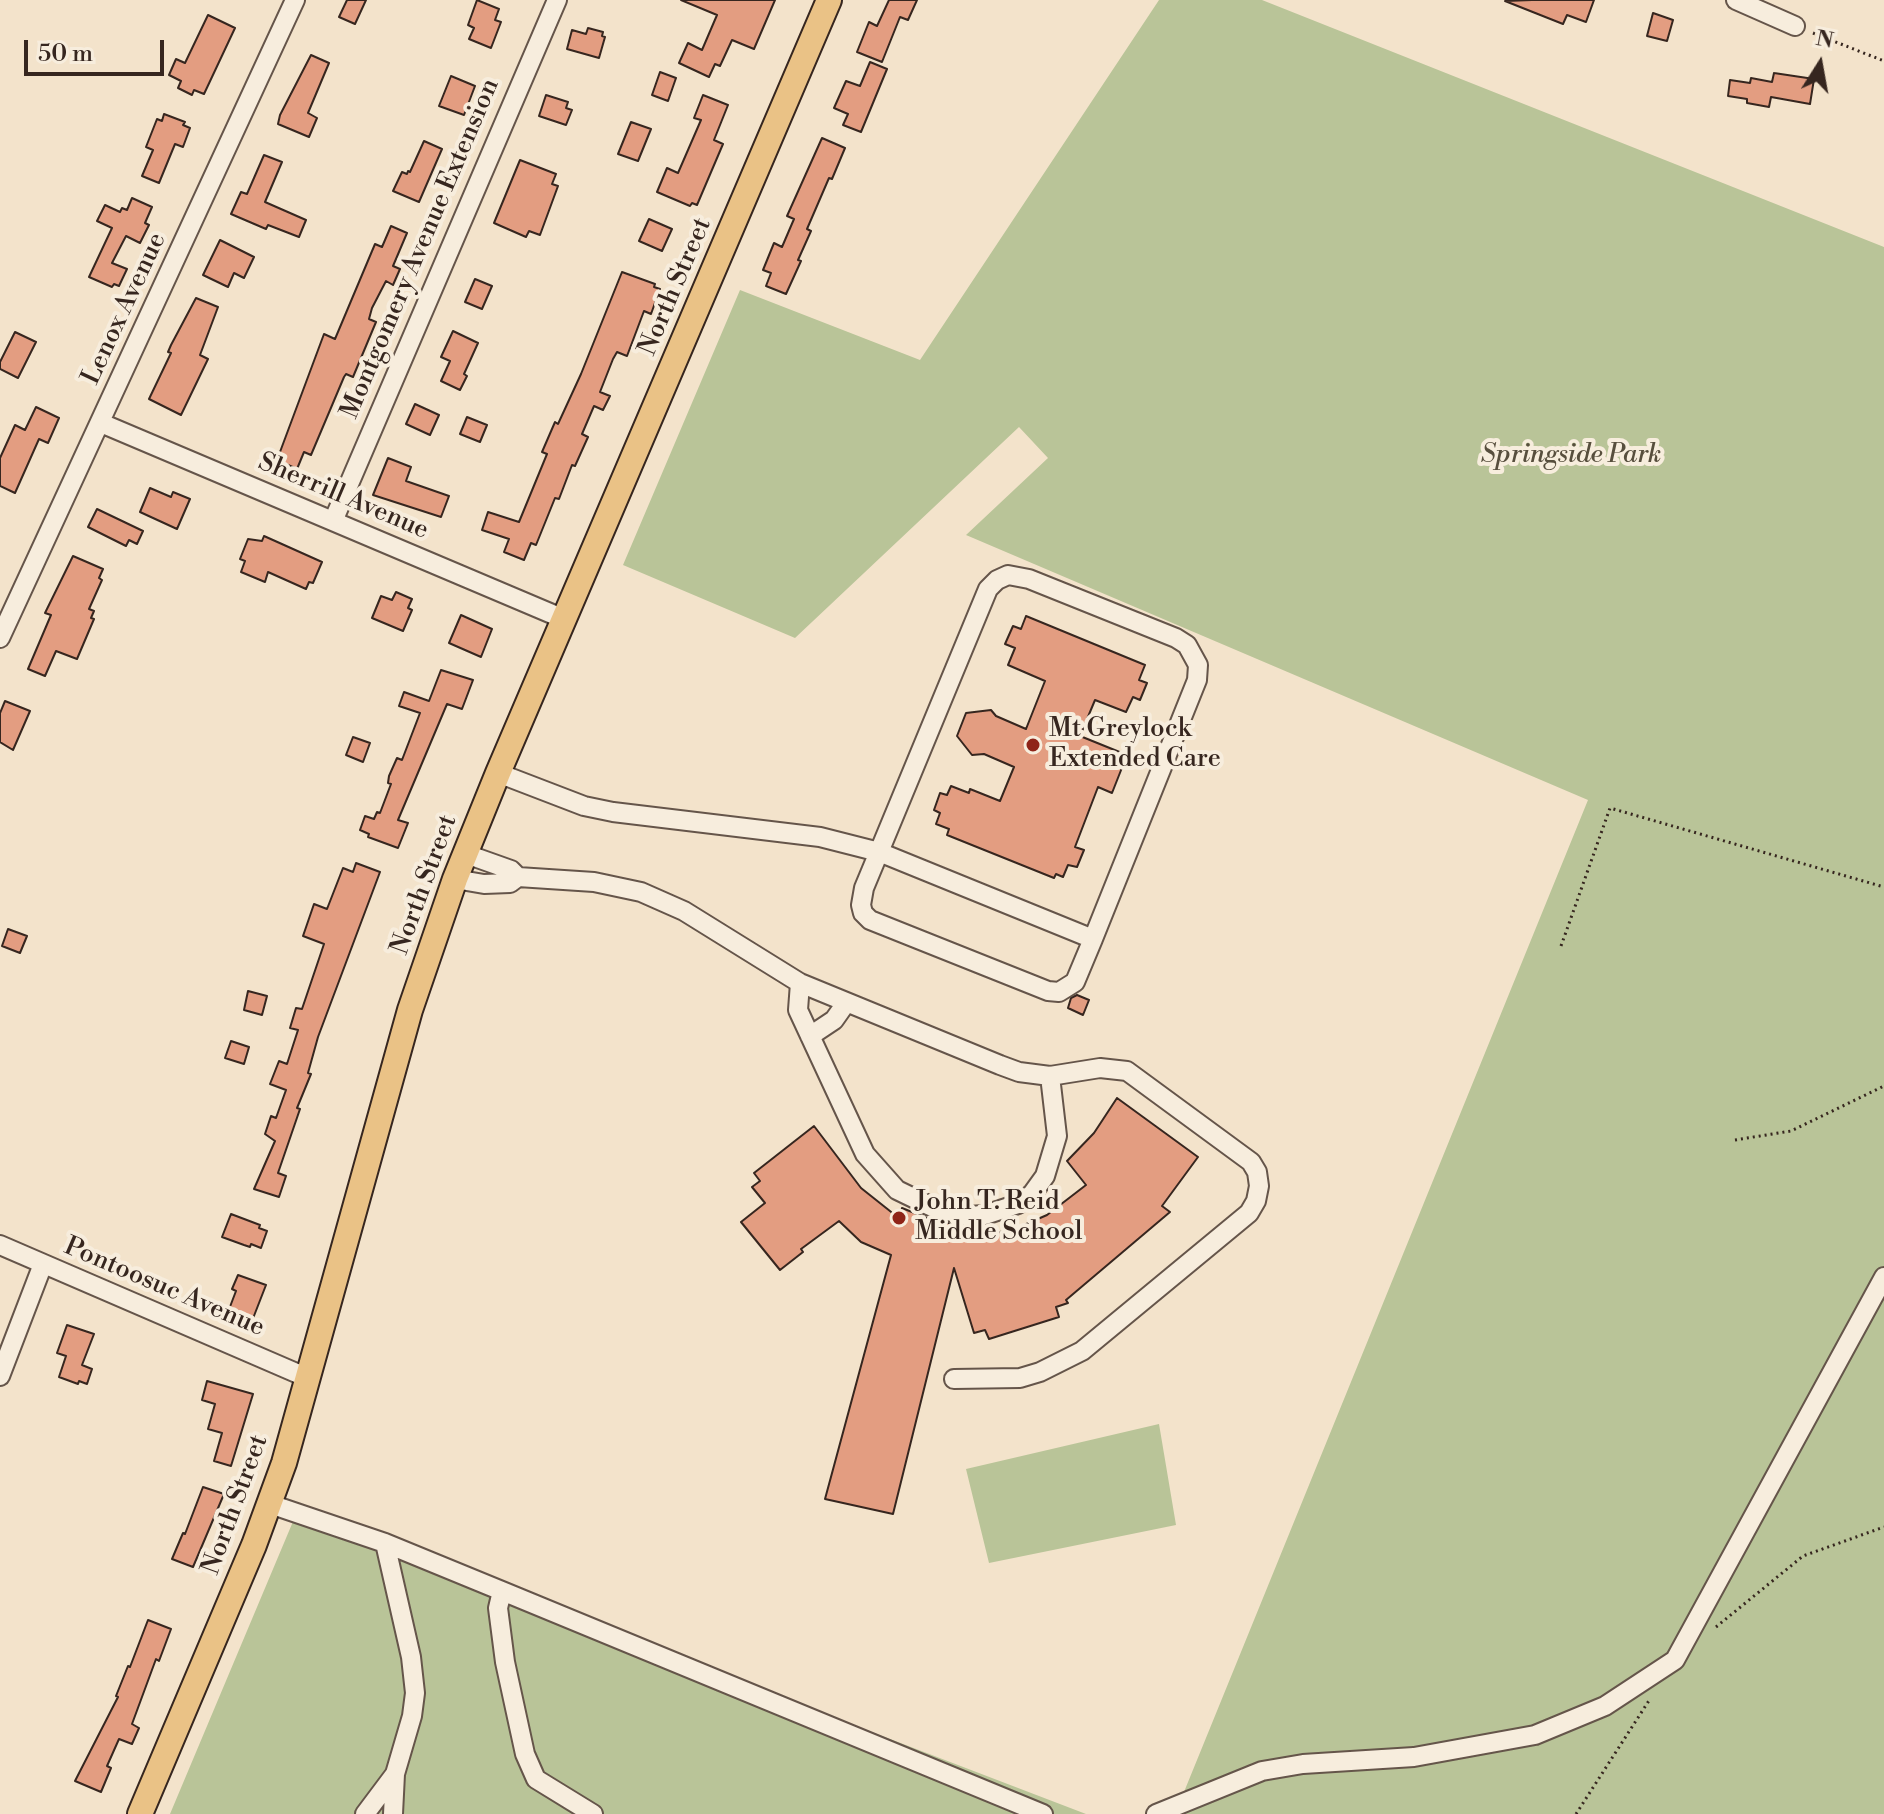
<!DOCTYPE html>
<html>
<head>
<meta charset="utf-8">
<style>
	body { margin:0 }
	#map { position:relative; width:1884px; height:1814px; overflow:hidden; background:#f3e3cb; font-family:"Libre Bodoni",serif }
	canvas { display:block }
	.north { position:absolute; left:1780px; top:24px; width:80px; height:80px; -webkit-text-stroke:6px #f7eddd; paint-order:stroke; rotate:11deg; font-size:22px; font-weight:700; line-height:32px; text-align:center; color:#36261f }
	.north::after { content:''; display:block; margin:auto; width:28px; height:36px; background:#36261f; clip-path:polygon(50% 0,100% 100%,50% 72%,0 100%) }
	.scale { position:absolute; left:24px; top:40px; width:140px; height:36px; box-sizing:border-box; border:4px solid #36261f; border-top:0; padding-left:10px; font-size:24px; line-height:28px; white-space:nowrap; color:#36261f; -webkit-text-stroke:6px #f7eddd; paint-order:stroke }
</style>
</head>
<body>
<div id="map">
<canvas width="1884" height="1814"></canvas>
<div class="north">N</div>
<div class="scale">50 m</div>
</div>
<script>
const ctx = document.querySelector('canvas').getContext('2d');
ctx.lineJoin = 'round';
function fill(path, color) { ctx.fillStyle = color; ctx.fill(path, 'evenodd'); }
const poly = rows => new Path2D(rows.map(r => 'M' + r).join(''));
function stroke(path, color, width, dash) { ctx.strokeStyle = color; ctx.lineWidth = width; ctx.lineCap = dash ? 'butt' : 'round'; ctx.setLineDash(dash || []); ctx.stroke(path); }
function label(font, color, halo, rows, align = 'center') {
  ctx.font = font + ' "Libre Bodoni",serif'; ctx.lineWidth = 8; ctx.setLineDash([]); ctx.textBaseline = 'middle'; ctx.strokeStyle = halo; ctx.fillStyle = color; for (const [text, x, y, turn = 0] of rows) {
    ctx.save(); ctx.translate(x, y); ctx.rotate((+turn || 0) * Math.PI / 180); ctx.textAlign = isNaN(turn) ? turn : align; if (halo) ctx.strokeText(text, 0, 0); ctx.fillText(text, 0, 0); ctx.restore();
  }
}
const green = poly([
	[1159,0,1262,0,1884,247,1884,1814,1175,1814,1588,800,966,535,1048,458,1019,427,795,638,623,565,740,290,920,360],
	[1159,1424,1176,1525,989,1563,966,1469],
	[297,1512,1086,1814,170,1814]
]);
const building = poly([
	[347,0,366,0,355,24,339,17,347,0],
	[477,0,499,9,495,20,501,22,491,48,469,39,474,28,468,25,477,0],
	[681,0,775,0,754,49,732,40,720,66,715,64,709,77,679,63,688,43,702,50,717,15,681,0],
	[889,0,917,0,908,20,900,17,882,62,857,52,869,22,877,26,889,0],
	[1532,0,1594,0,1586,22,1567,15,1563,24,1505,1,1532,0],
	[1653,13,1673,20,1667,41,1647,36,1653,13],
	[208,15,235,28,204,94,194,90,192,95,178,88,181,81,169,75,176,59,185,63,208,15],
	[588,28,603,32,602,36,605,37,599,58,567,49,572,30,586,34,588,28],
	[311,55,329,63,308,113,317,118,309,137,278,124,280,115,311,55],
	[870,62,887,69,861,132,843,125,848,114,834,108,846,81,860,86,870,62],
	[660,72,676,78,668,101,652,95,660,72],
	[1774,73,1814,79,1810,104,1771,97,1769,107,1747,103,1747,99,1728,96,1730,80,1750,83,1751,78,1772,82,1774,73],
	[451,76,475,86,464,115,439,106,451,76],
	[546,95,568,102,566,108,572,110,566,125,539,116,546,95],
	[703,95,728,105,714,140,723,144,697,205,692,203,690,206,657,192,667,168,678,173,701,120,694,118,703,95],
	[164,114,185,122,183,125,190,128,183,147,175,144,159,183,142,176,153,150,146,147,157,119,162,121,164,114],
	[631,122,651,129,638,161,618,154,631,122],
	[822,138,845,148,832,179,829,178,807,229,811,231,798,260,801,261,786,294,766,286,771,273,763,270,774,243,782,247,794,219,787,216,822,138],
	[424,141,442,149,419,202,393,191,402,172,407,174,408,171,410,172,424,141],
	[264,155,282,162,265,202,306,220,299,237,268,225,266,229,231,214,241,192,247,194,264,155],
	[520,160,556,174,552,184,558,186,540,235,529,231,526,237,494,223,520,160],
	[132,198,152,207,145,223,149,225,140,243,126,236,112,263,127,269,119,286,114,284,112,287,89,277,112,228,97,221,105,205,120,212,122,208,127,210,132,198],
	[649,219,672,229,662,251,639,241,649,219],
	[391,226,407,233,393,266,400,269,393,285,386,281,372,308,369,319,376,322,353,377,346,374,344,377,311,455,304,452,297,469,277,460,324,334,335,339,375,244,382,247,391,226],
	[220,240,254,257,244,278,234,273,228,287,203,275,220,240],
	[622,272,655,284,654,287,660,289,651,314,644,311,627,356,617,352,613,359,600,392,610,396,603,410,594,406,582,434,588,437,575,466,572,465,559,499,555,498,536,545,531,543,524,560,504,552,509,539,482,530,488,512,519,522,547,454,542,452,555,422,558,424,581,374,622,272],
	[475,279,492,286,482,309,465,302,475,279],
	[196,298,218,307,200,355,208,359,181,415,149,399,171,353,168,352,171,345,196,298],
	[453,331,478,343,464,374,467,376,460,390,441,381,450,361,441,357,453,331],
	[15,332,36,342,18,378,0,369,0,362,15,332],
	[415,404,439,415,430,435,406,424,415,404],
	[36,407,59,418,48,443,39,439,15,493,0,486,0,458,15,425,25,430,36,407],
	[467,417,487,425,480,442,460,434,467,417],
	[388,458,411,467,406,481,449,496,441,517,373,495,388,458],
	[150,488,171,497,173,492,190,499,177,529,140,512,150,488],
	[97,509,143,531,137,544,129,540,126,546,88,527,97,509],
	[264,536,322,562,313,583,309,582,306,589,268,572,265,582,241,572,245,561,240,559,248,539,262,541,264,536],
	[73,556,103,569,99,578,102,580,89,609,94,611,91,618,94,619,77,659,56,651,45,676,28,669,51,615,45,613,73,556],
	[396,592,412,599,408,608,412,610,403,631,372,618,381,596,392,600,396,592],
	[461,615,492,629,481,657,449,643,461,615],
	[1026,616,1145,665,1139,680,1147,683,1140,700,1133,697,1126,712,1095,700,1080,736,1127,755,1112,793,1098,787,1075,847,1084,850,1077,867,1068,865,1063,877,1056,874,1054,878,947,835,949,829,936,824,940,813,934,810,940,793,947,795,951,786,969,793,970,789,1000,801,1014,767,984,754,972,755,957,736,966,713,991,710,996,716,1026,729,1045,681,1008,665,1015,648,1005,644,1013,626,1021,629,1026,616],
	[441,670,473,680,462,709,447,704,398,820,408,823,398,848,368,837,369,834,360,830,365,816,374,819,377,812,380,813,391,784,388,783,389,776,397,758,402,760,420,713,399,706,404,692,429,701,441,670],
	[5,701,30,711,13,750,0,742,0,713,5,701],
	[353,737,370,743,363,762,346,755,353,737],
	[356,863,380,872,318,1037,308,1073,311,1074,297,1108,300,1109,278,1173,286,1176,279,1197,254,1189,275,1141,265,1134,271,1116,276,1118,286,1090,270,1084,279,1061,287,1064,298,1030,290,1028,296,1008,302,1009,324,944,303,936,314,904,327,909,343,868,353,872,356,863],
	[8,929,27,936,20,953,2,946,8,929],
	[248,991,267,996,262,1015,244,1010,248,991],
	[1077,995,1089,1000,1083,1015,1068,1008,1071,998,1077,995],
	[231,1041,249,1047,244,1064,225,1058,231,1041],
	[1117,1098,1198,1157,1162,1206,1170,1212,1066,1300,1068,1303,1056,1307,1059,1317,989,1339,985,1330,974,1333,954,1268,893,1514,825,1499,891,1255,861,1242,839,1221,801,1249,803,1252,780,1270,741,1222,765,1203,752,1187,760,1181,754,1173,814,1126,861,1188,900,1219,902,1208,927,1218,968,1228,966,1237,1000,1232,1024,1225,1047,1215,1086,1185,1067,1161,1094,1133,1117,1098],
	[231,1214,260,1225,259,1228,267,1231,261,1248,251,1244,250,1247,244,1245,222,1237,231,1214],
	[238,1275,266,1285,252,1321,228,1312,236,1291,232,1289,238,1275],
	[67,1325,94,1334,82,1365,92,1369,87,1384,79,1381,78,1384,59,1377,66,1356,57,1353,67,1325],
	[207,1381,253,1394,231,1466,214,1461,222,1433,208,1429,215,1404,202,1400,207,1381],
	[203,1487,224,1494,193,1567,172,1559,183,1533,185,1534,203,1487],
	[148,1620,171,1629,159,1661,156,1659,132,1724,139,1728,132,1744,119,1739,107,1766,111,1768,101,1792,75,1781,118,1697,116,1696,128,1666,130,1667,148,1620]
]);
const path = poly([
	[1813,33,1884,61],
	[1561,946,1610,808,1884,887],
	[1735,1140,1791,1131,1884,1086],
	[1716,1627,1803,1556,1884,1527],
	[1576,1814,1650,1699]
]);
const minor = poly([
	[1736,0,1795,26],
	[101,423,564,619],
	[334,519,557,0],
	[0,638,295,0],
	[498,773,584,806,613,812,820,837,879,852,988,589,997,580,1008,575,1029,579,1176,638,1187,645,1198,665,1197,680,1093,939,879,852,864,888,861,905,863,913,870,920,1048,991,1059,992,1075,982,1093,939],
	[466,854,511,870,518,877],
	[455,879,484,884,510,883,518,877,594,882,641,892,684,911,800,983,1000,1065,1019,1072,1050,1076,1100,1068,1127,1071,1251,1162,1257,1172,1259,1186,1256,1201,1249,1213,1082,1351,1040,1372,1020,1378,954,1379],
	[800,983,798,1010,865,1154,897,1190,930,1206,967,1216,985,1215,1018,1204,1032,1194,1045,1176,1057,1136,1050,1076],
	[810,1036,834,1020,846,1003],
	[0,1245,308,1378],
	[0,1376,43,1264],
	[270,1504,385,1543,502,1591],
	[385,1543,411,1657,415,1693,412,1716,395,1774],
	[365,1814,395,1774,393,1814],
	[593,1814,536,1779,525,1754,505,1662,498,1608,502,1591,1043,1814],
	[1156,1814,1262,1771,1303,1764,1414,1757,1535,1735,1605,1706,1675,1660,1884,1277]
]);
const major = poly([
	[140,1814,254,1545,284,1463,410,1010,455,879,498,773,829,0]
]);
const markers = [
	[1033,745,8,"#8f2418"],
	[899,1218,8,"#8f2418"]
];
const streetNames = [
	["Montgomery Avenue Extension",421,249,-67],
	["North Street",676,287,-67],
	["Lenox Avenue",125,309,-65],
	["Sherrill Avenue",343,497,23],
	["North Street",425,885,-70],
	["Pontoosuc Avenue",164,1288,23],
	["North Street",236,1505,-70]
];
const parkNames = [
	["Springside Park",1571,456]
];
const poiNames = [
	["Mt Greylock",1049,730],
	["Extended Care",1049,760],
	["John T. Reid",915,1203],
	["Middle School",915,1233]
];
fill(green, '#b9c498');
fill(building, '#e39d81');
stroke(building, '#36261f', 2);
stroke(minor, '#65554a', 22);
stroke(major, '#36261f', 28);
stroke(path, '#36261f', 3, [2, 4]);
stroke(minor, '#f7eddd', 18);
stroke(major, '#eac286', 24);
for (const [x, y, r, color] of markers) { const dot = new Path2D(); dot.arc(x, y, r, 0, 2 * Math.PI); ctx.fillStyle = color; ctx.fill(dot); stroke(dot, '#f7eddd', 3); }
label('26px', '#36261f', '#f7eddd', streetNames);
label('italic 26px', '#574e3d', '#f7eddd', parkNames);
label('26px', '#36261f', '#f7eddd', poiNames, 'left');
</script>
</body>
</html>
